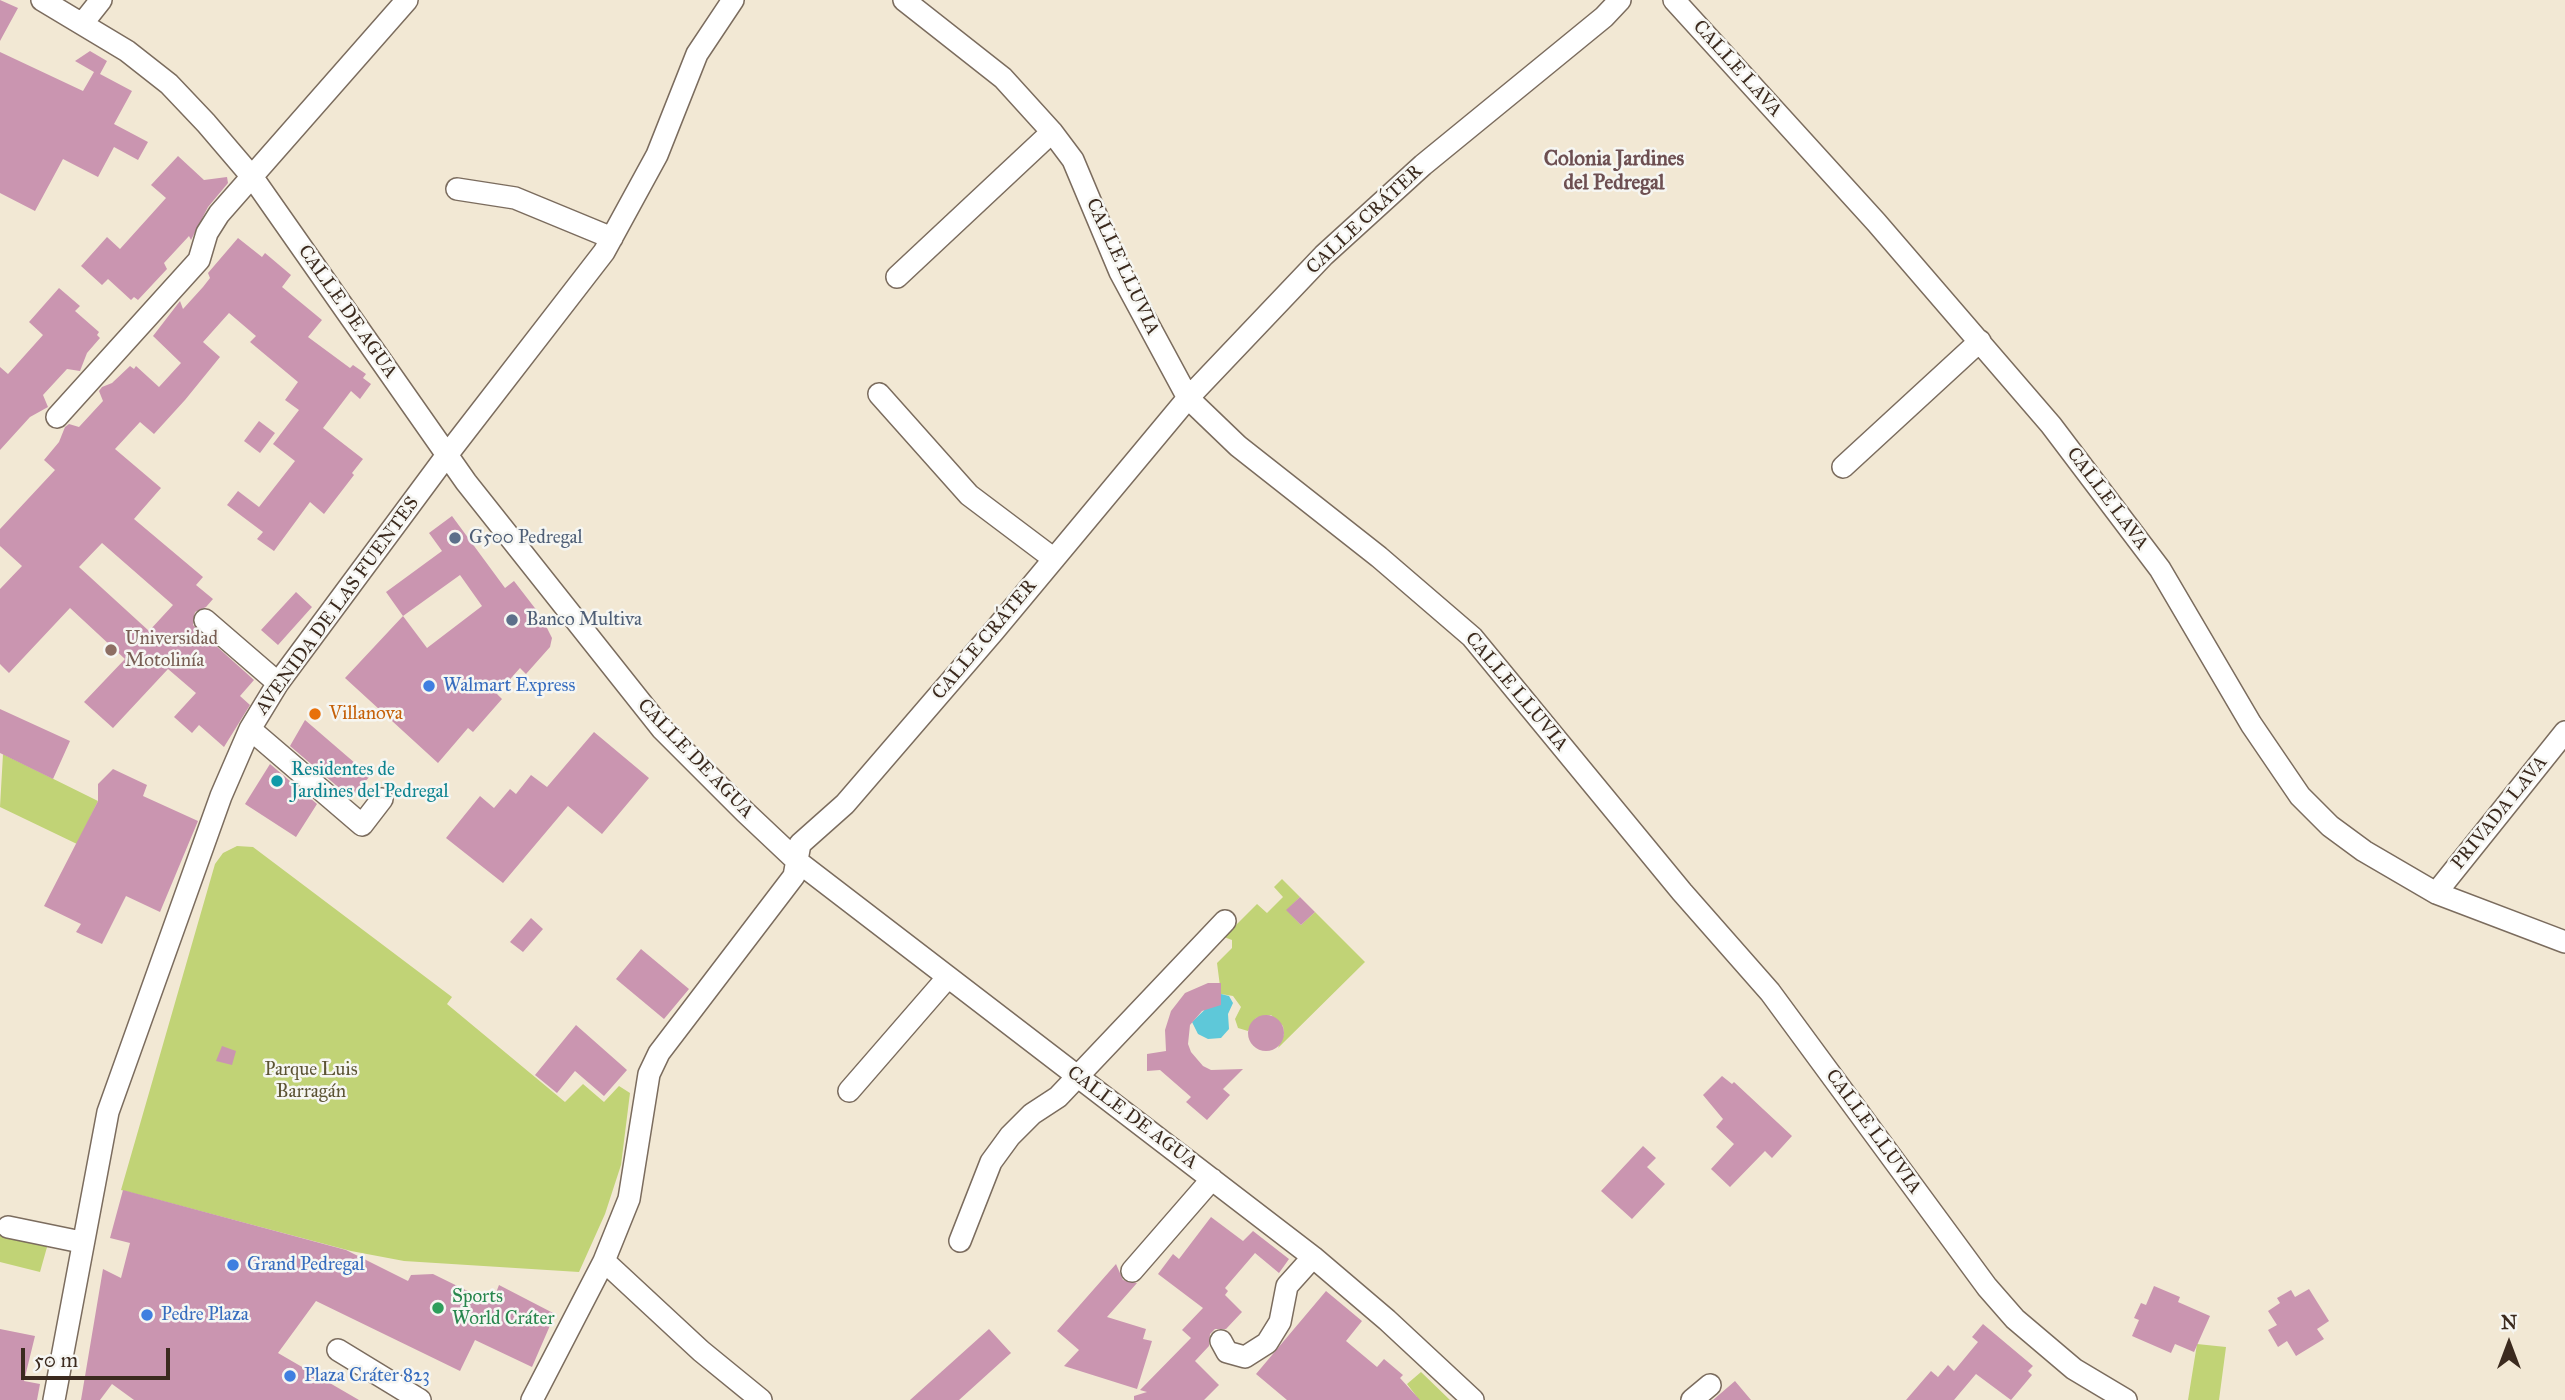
<!DOCTYPE html>
<html>
<head>
<meta charset="utf-8">
<style>
	body { margin:0 }
	#map { position:relative; width:2565px; height:1400px; overflow:hidden; background:#f2e8d4; font-family:"IM FELL Great Primer",serif }
	canvas { display:block }
	.north { position:absolute; left:2474px; top:1309px; width:70px; height:70px; -webkit-text-stroke:5px #f6f6f2; paint-order:stroke; rotate:0deg; font-size:19px; font-weight:700; line-height:28px; text-align:center; color:#3b2a1e }
	.north::after { content:''; display:block; margin:auto; width:24px; height:32px; background:#3b2a1e; clip-path:polygon(50% 0,100% 100%,50% 72%,0 100%) }
	.scale { position:absolute; left:21px; top:1348px; width:149px; height:32px; box-sizing:border-box; border:4px solid #3b2a1e; border-top:0; padding-left:9px; font-size:21px; line-height:24px; white-space:nowrap; color:#3b2a1e; -webkit-text-stroke:5px #f6f6f2; paint-order:stroke }
</style>
</head>
<body>
<div id="map">
<canvas width="2565" height="1400"></canvas>
<div class="north">N</div>
<div class="scale">50 m</div>
</div>
<script>
const ctx = document.querySelector('canvas').getContext('2d');
ctx.lineJoin = 'round';
function fill(path, color) { ctx.fillStyle = color; ctx.fill(path, 'evenodd'); }
const poly = rows => new Path2D(rows.map(r => 'M' + r).join(''));
function stroke(path, color, width, dash) { ctx.strokeStyle = color; ctx.lineWidth = width; ctx.lineCap = dash ? 'butt' : 'round'; ctx.setLineDash(dash || []); ctx.stroke(path); }
function label(font, color, halo, rows, align = 'center') {
  ctx.font = font + ' "IM FELL Great Primer",serif'; ctx.lineWidth = 5; ctx.setLineDash([]); ctx.textBaseline = 'middle'; ctx.strokeStyle = halo; ctx.fillStyle = color; for (const [text, x, y, turn = 0] of rows) {
    ctx.save(); ctx.translate(x, y); ctx.rotate((+turn || 0) * Math.PI / 180); ctx.textAlign = isNaN(turn) ? turn : align; if (halo) ctx.strokeText(text, 0, 0); ctx.fillText(text, 0, 0); ctx.restore();
  }
}
const green = poly([
	[3,754,98,801,77,844,0,807],
	[237,846,253,847,452,997,447,1004,565,1102,583,1084,604,1102,619,1086,630,1093,621,1165,605,1214,579,1272,404,1261,351,1251,121,1190,215,864,223,853],
	[1282,879,1300,897,1287,910,1301,925,1315,912,1365,962,1278,1048,1284,1034,1283,1026,1271,1015,1256,1018,1248,1031,1238,1028,1235,1019,1241,1007,1233,996,1221,994,1217,963,1232,948,1232,940,1224,937,1257,904,1267,913,1283,897,1274,887],
	[0,1228,49,1240,40,1272,0,1262],
	[2197,1344,2226,1347,2219,1400,2188,1400],
	[1421,1372,1450,1400,1414,1400,1417,1397,1407,1384]
]);
const water = poly([
	[1221,994,1229,996,1233,1003,1228,1014,1229,1029,1221,1038,1208,1039,1198,1034,1192,1022]
]);
const building = poly([
	[0,0,18,8,0,41],
	[90,51,107,61,100,74,132,91,114,124,148,142,138,160,114,147,98,177,63,159,35,211,0,193,0,52,83,91,94,72,75,61],
	[178,156,204,180,227,177,228,183,208,207,191,240,189,236,164,263,167,269,138,300,134,297,131,300,108,279,102,285,81,266,107,237,120,249,166,198,151,185],
	[238,238,262,257,265,253,291,275,282,287,322,320,308,337,350,368,353,365,366,374,363,378,371,384,360,399,351,391,323,428,363,459,352,473,354,475,324,514,310,502,274,551,257,539,263,532,227,505,238,491,259,507,295,461,273,444,299,410,285,400,298,382,250,342,256,336,229,313,203,342,220,357,185,400,154,434,140,422,115,449,161,488,134,519,203,577,196,585,213,599,206,607,195,612,193,625,254,680,240,696,250,705,224,747,199,725,192,733,174,717,196,693,168,669,113,728,84,702,125,659,70,608,9,673,0,664,0,589,22,566,0,546,0,529,55,470,44,460,59,442,65,427,69,424,79,427,103,401,99,391,102,387,112,383,130,366,134,369,136,366,159,387,181,363,153,336,180,301,183,309,203,287,210,278,208,273],
	[102,543,173,605,149,631,79,567],
	[59,288,80,306,75,311,99,332,97,335,100,338,87,353,80,371,67,369,43,395,48,407,30,417,0,450,0,367,8,374,43,335,29,322],
	[259,421,275,433,260,453,244,441],
	[452,516,505,588,514,581,541,616,552,638,550,647,526,674,520,668,497,694,502,699,473,732,468,728,438,763,345,678,403,616,386,592,442,551,429,533],
	[460,575,482,606,427,648,403,616],
	[296,592,312,607,278,645,261,630],
	[0,709,70,741,53,779,0,753],
	[305,720,370,776,351,798,290,746],
	[594,732,649,778,602,834,568,806,503,883,446,838,480,796,494,808,510,789,516,794,531,775,547,787],
	[270,764,317,804,296,837,245,804],
	[113,769,147,785,143,796,198,821,160,912,126,896,102,944,76,932,81,924,44,906,98,801,98,784],
	[1300,897,1315,912,1301,925,1286,910],
	[531,918,543,929,523,952,510,942],
	[641,949,689,989,664,1019,616,979],
	[1208,983,1221,983,1221,1005,1202,1011,1190,1025,1188,1044,1191,1052,1203,1066,1211,1070,1243,1069,1223,1089,1230,1095,1207,1120,1186,1102,1191,1097,1160,1070,1147,1071,1147,1054,1166,1051,1165,1030,1171,1011,1185,993],
	'1248 1033a18 18 0 1 1 36 0a18 18 0 1 1-36 0Z',
	[576,1025,627,1070,604,1096,575,1071,557,1093,535,1075],
	[222,1046,236,1051,232,1065,216,1061],
	[1722,1076,1732,1084,1734,1082,1792,1136,1772,1158,1765,1151,1730,1187,1711,1169,1734,1144,1716,1127,1723,1119,1703,1095],
	[1643,1146,1656,1158,1647,1167,1665,1184,1632,1219,1601,1191],
	[123,1190,346,1250,408,1281,411,1275,433,1274,492,1303,499,1285,555,1314,532,1367,475,1340,460,1371,316,1301,278,1353,359,1400,134,1400,112,1384,100,1400,81,1400,103,1269,121,1278,130,1243,110,1238],
	[1211,1217,1243,1241,1253,1231,1289,1259,1279,1273,1255,1253,1225,1288,1228,1291,1225,1295,1242,1312,1226,1329,1215,1329,1210,1334,1209,1346,1195,1361,1219,1385,1204,1400,1134,1400,1134,1396,1147,1392,1140,1390,1191,1338,1182,1330,1203,1308,1158,1274,1173,1254,1179,1259],
	[1116,1264,1123,1280,1137,1283,1107,1317,1146,1329,1143,1339,1152,1341,1137,1389,1064,1366,1079,1350,1057,1331],
	[2154,1286,2180,1297,2178,1302,2210,1316,2194,1352,2175,1344,2171,1353,2132,1336,2139,1320,2134,1318,2141,1303,2146,1305],
	[2309,1289,2329,1321,2317,1329,2324,1339,2296,1356,2287,1341,2278,1347,2268,1330,2277,1325,2268,1311,2280,1303,2277,1298,2291,1290,2295,1297],
	[1326,1291,1362,1321,1346,1341,1377,1367,1384,1359,1403,1375,1400,1378,1420,1400,1287,1400,1256,1374],
	[1983,1324,2033,1366,2028,1371,2032,1375,2011,1400,1976,1374,1954,1400,1906,1400,1931,1371,1938,1377,1948,1365,1954,1371,1978,1342,1972,1337],
	[0,1329,35,1336,24,1381,40,1384,37,1400,0,1400],
	[989,1329,1011,1353,959,1400,910,1400],
	[1735,1381,1751,1400,1713,1400]
]);
const minor = poly([
	[42,0,127,51,169,84,206,123,253,178,466,482,662,729,745,812,797,861,1313,1257,1387,1320,1473,1400],
	[904,0,1003,78,1052,132,1073,160,1120,272,1188,398,1238,446,1379,557,1472,637,1682,892,1770,992,1987,1287,2015,1319,2074,1369,2126,1400],
	[1674,0,1876,222,2051,425,2160,569,2251,724,2300,796,2330,826,2364,851,2436,893,2565,942],
	[82,24,101,0],
	[457,189,515,198,612,238],
	[897,277,1052,132],
	[879,394,969,495,1054,559],
	[57,417,199,260,207,233,219,214,407,0],
	[1843,467,1980,341],
	[205,620,278,683],
	[250,729,362,825,382,799],
	[2436,893,2565,732],
	[849,1091,948,977],
	[8,1227,81,1242],
	[960,1241,991,1162,1010,1136,1032,1114,1058,1097,1225,921],
	[604,1261,701,1351,761,1400],
	[1132,1271,1212,1179],
	[1221,1341,1227,1352,1245,1357,1267,1343,1280,1322,1287,1286,1313,1257],
	[338,1350,420,1400],
	[54,1400,108,1112,221,796,250,729,278,683,447,455,604,252,657,155,697,54,733,0],
	[532,1400,604,1261,629,1199,649,1074,659,1053,794,876,800,844,845,804,994,631,1188,398,1324,255,1423,165,1604,17,1620,0],
	[1692,1400,1710,1385]
]);
const markers = [
	[455,538,7,"#5c6f8a"],
	[512,620,7,"#5c6f8a"],
	[111,650,7,"#8d6e63"],
	[429,686,7,"#3f7fe0"],
	[315,714,7,"#e8710a"],
	[277,781,7,"#0f9aa8"],
	[233,1265,7,"#3f7fe0"],
	[438,1308,7,"#2e9e5b"],
	[147,1315,7,"#3f7fe0"],
	[290,1376,7,"#3f7fe0"]
];
const streetNames = [
	["CALLE LAVA",1737,69,48],
	["CALLE CRÁTER",1365,220,-43],
	["CALLE LLUVIA",1122,267,65],
	["CALLE DE AGUA",347,312,55],
	["CALLE LAVA",2107,499,53],
	["AVENIDA DE LAS FUENTES",338,606,-54],
	["CALLE CRÁTER",985,640,-50],
	["CALLE LLUVIA",1516,692,50],
	["CALLE DE AGUA",695,759,46],
	["PRIVADA LAVA",2500,813,-51],
	["CALLE DE AGUA",1132,1118,37],
	["CALLE LLUVIA",1873,1132,54]
];
const serviceNames = [
	["G500 Pedregal",469,538],
	["Banco Multiva",526,620]
];
const educationNames = [
	["Universidad",125,639],
	["Motolinía",125,661]
];
const shopNames = [
	["Walmart Express",443,686],
	["Grand Pedregal",247,1265],
	["Pedre Plaza",161,1315],
	["Plaza Cráter 823",304,1376]
];
const foodNames = [
	["Villanova",329,714]
];
const cultureNames = [
	["Residentes de",291,770],
	["Jardines del Pedregal",291,792]
];
const parkNames = [
	["Parque Luis",311,1070],
	["Barragán",311,1092]
];
const leisureNames = [
	["Sports",452,1297],
	["World Cráter",452,1319]
];
const neighbourhoodNames = [
	["Colonia Jardines",1614,160],
	["del Pedregal",1614,184]
];
fill(green, '#c1d376');
fill(water, '#5ec8d9');
fill(building, '#ca95b0');
stroke(minor, '#7b6c5e', 24);
stroke(minor, '#fff', 21);
for (const [x, y, r, color] of markers) { const dot = new Path2D(); dot.arc(x, y, r, 0, 2 * Math.PI); ctx.fillStyle = color; ctx.fill(dot); stroke(dot, '#f6f6f2', 2.5); }
label('19px', '#3b2a1e', '#f6f6f2', streetNames);
label('19px', '#4e5e75', '#f6f6f2', serviceNames, 'left');
label('19px', '#785e54', '#f6f6f2', educationNames, 'left');
label('19px', '#366cbe', '#f6f6f2', shopNames, 'left');
label('19px', '#c56008', '#f6f6f2', foodNames, 'left');
label('19px', '#0d838f', '#f6f6f2', cultureNames, 'left');
label('19px', '#5c5434', '#f6f6f2', parkNames);
label('19px', '#27864d', '#f6f6f2', leisureNames, 'left');
label('bold 21px', '#6d4f51', '#f6f6f2', neighbourhoodNames);
</script>
</body>
</html>
